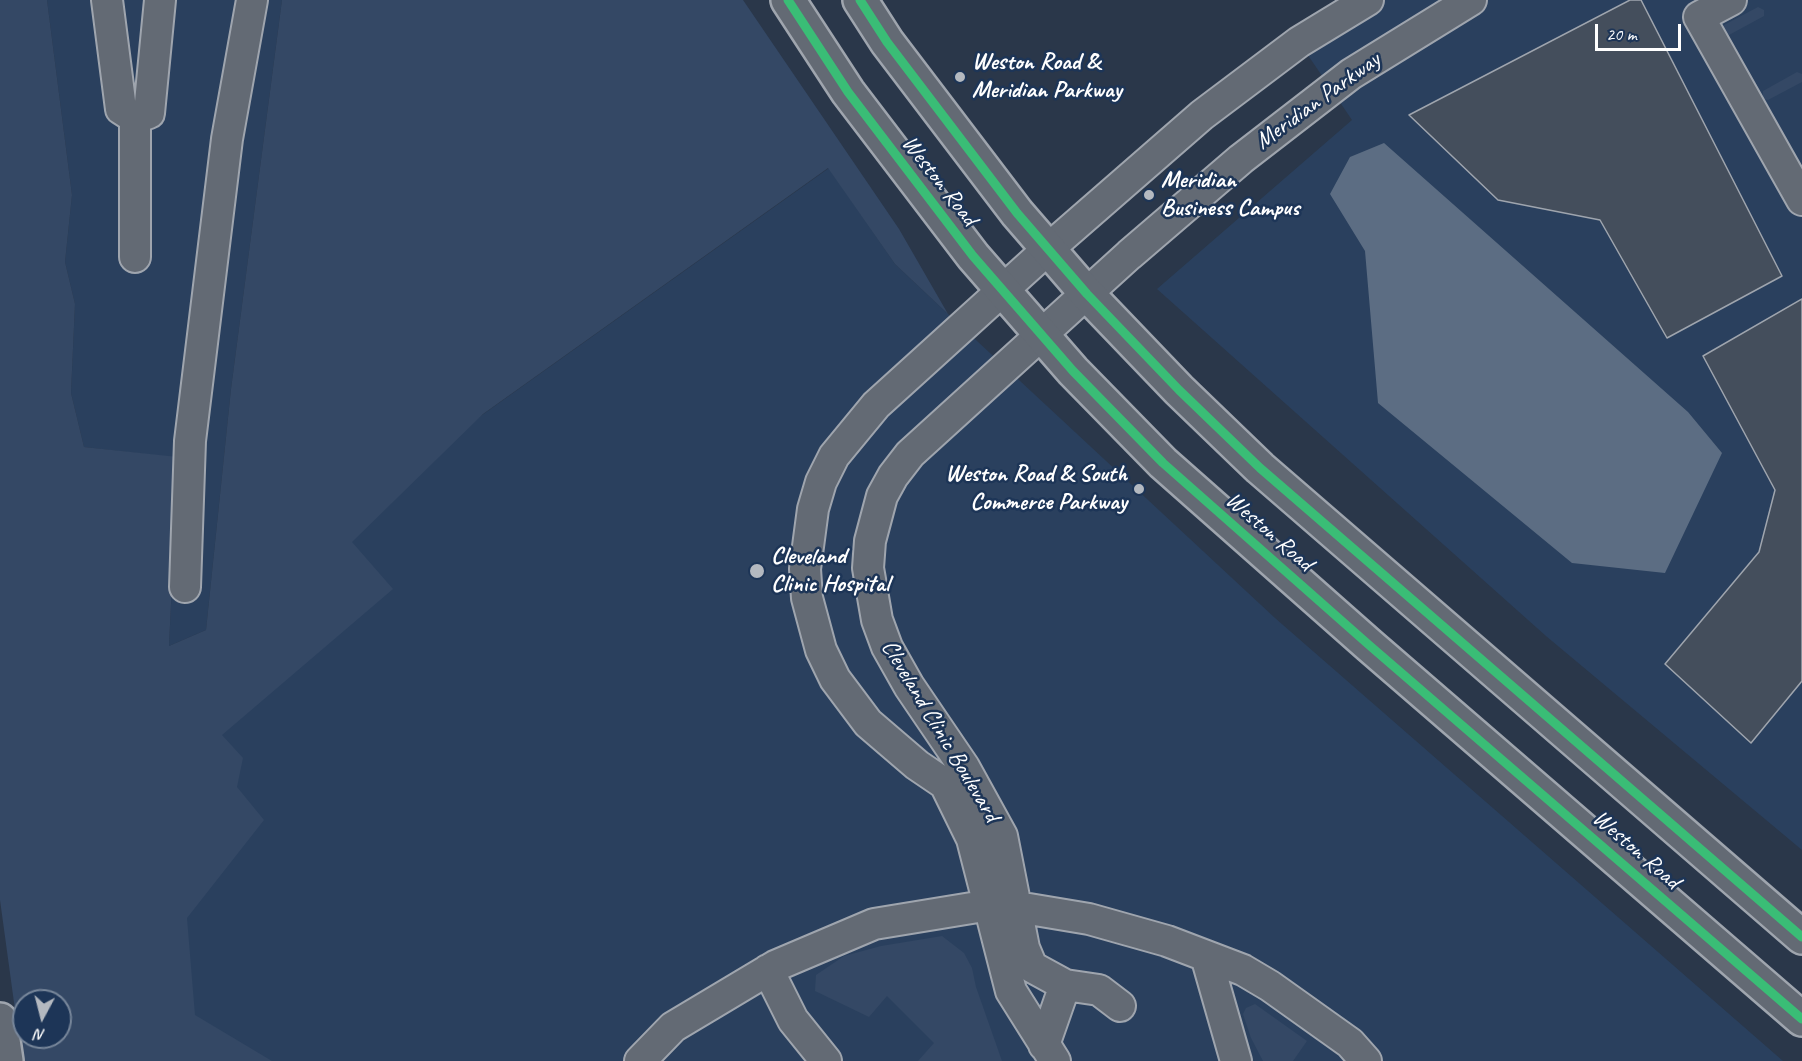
<!DOCTYPE html>
<html>
<head>
<meta charset="utf-8">
<style>
	body { margin:0 }
	#map { position:relative; width:1802px; height:1061px; overflow:hidden; background:#2a374a; font-family:Caveat,sans-serif }
	canvas { display:block }
	.north { position:absolute; left:12px; top:989px; width:60px; height:60px; box-sizing:border-box; background:#1d3557; border:2px solid #77869a; border-radius:50%; rotate:187deg; font-size:16px; font-weight:700; line-height:24px; text-align:center; color:#fff }
	.north::after { content:''; display:block; margin:auto; width:21px; height:27px; background:#b4b9c0; clip-path:polygon(50% 0,100% 100%,50% 72%,0 100%) }
	.scale { position:absolute; left:1595px; top:24px; width:86px; height:27px; box-sizing:border-box; border:3px solid #fff; border-top:0; padding-left:8px; font-size:18px; line-height:21px; white-space:nowrap; color:#fff; -webkit-text-stroke:4px #1d3557; paint-order:stroke }
</style>
</head>
<body>
<div id="map">
<canvas width="1802" height="1061"></canvas>
<div class="north">N</div>
<div class="scale">20 m</div>
</div>
<script>
const ctx = document.querySelector('canvas').getContext('2d');
ctx.lineJoin = 'round';
function fill(path, color) { ctx.fillStyle = color; ctx.fill(path, 'evenodd'); }
const poly = rows => new Path2D(rows.map(r => 'M' + r).join(''));
function stroke(path, color, width, dash) { ctx.strokeStyle = color; ctx.lineWidth = width; ctx.lineCap = dash ? 'butt' : 'round'; ctx.setLineDash(dash || []); ctx.stroke(path); }
function label(font, color, halo, rows, align = 'center') {
  ctx.font = font + ' Caveat,sans-serif'; ctx.lineWidth = 5; ctx.setLineDash([]); ctx.textBaseline = 'middle'; ctx.strokeStyle = halo; ctx.fillStyle = color; for (const [text, x, y, turn = 0] of rows) {
    ctx.save(); ctx.translate(x, y); ctx.rotate((+turn || 0) * Math.PI / 180); ctx.textAlign = isNaN(turn) ? turn : align; if (halo) ctx.strokeText(text, 0, 0); ctx.fillText(text, 0, 0); ctx.restore();
  }
}
const built = poly([
	[47,0,282,0,231,389,206,630,169,646,178,458,84,447,71,393,75,304,65,262,72,195],
	[1368,0,1802,0,1802,850,1546,636,1157,289,1352,120,1299,42],
	[829,168,895,264,948,314,1275,618,1783,1061,174,1061,123,758,329,524]
]);
const green = poly([
	[0,0,47,0,72,195,65,262,75,304,71,393,84,447,178,457,169,646,206,630,231,389,282,0,743,0,899,229,948,314,895,264,828,168,483,414,352,542,393,589,222,735,243,758,237,787,264,820,187,918,195,1015,272,1061,22,1061,0,900],
	[24,1001,60,1001,60,1037,24,1037],
	[1758,7,1764,10,1764,16,1729,35,1724,33,1724,25],
	[1797,72,1802,74,1802,82,1768,100,1763,99,1763,91],
	[942,936,964,953,972,968,976,987,1002,1061,918,1061,934,1043,887,996,869,1017,815,991,816,975,844,956,881,946],
	[1255,1004,1307,1041,1293,1061,1263,1061,1251,1038,1243,1014,1246,1008]
]);
const water = poly([
	[1384,143,1688,412,1722,453,1665,573,1572,563,1378,403,1365,251,1330,194,1350,157]
]);
const building = poly([
	[1630,0,1641,0,1782,276,1667,338,1600,220,1498,200,1409,115,1630,0],
	[1802,299,1802,681,1751,743,1665,664,1759,552,1775,490,1703,356,1802,299]
]);
const minor = poly([
	[107,0,121,109,135,118,149,113,160,0],
	[1731,0,1699,17,1802,200],
	[135,257,135,118],
	[185,587,190,441,227,139,252,0],
	[1206,956,1236,1061],
	[768,970,793,1020,826,1061],
	[1120,1006,1099,990,1065,985,1032,967,1024,948,1002,836,964,767,909,686,887,647,877,620,868,568,870,541,882,496,893,476,910,454,1129,255,1241,159,1351,74,1471,0],
	[1044,1045,1065,985],
	[640,1061,673,1027,775,966,874,924,990,905,1017,907,1089,919,1167,941,1243,970,1270,986,1350,1043,1366,1061],
	[1055,1061,1011,991,972,839,945,784,917,765,868,723,835,679,821,650,807,598,805,569,813,509,821,482,834,456,876,405,1047,250,1202,115,1299,42,1368,0]
]);
const major = poly([
	[788,0,848,92,973,256,1073,371,1163,463,1369,645,1802,1019],
	[860,0,887,42,1017,213,1087,294,1179,390,1260,468,1802,937]
]);
const highway = poly([
	[0,1020,6,1061]
]);
const cycleway = poly([
	[788,0,848,92,973,256,1073,371,1163,463,1369,645,1802,1019],
	[860,0,887,42,1017,213,1087,294,1179,390,1260,468,1802,937]
]);
const markers = [
	[960,77,6,"#b4b9c0"],
	[1149,195,6,"#b4b9c0"],
	[1139,489,6,"#b4b9c0"],
	[757,571,8,"#b4b9c0"]
];
const poiNames = [
	["Weston Road &",972,63],
	["Meridian Parkway",972,91],
	["Meridian",1161,181],
	["Business Campus",1161,209],
	["Weston Road & South",1127,475,"right"],
	["Commerce Parkway",1127,503,"right"],
	["Cleveland",771,557],
	["Clinic Hospital",771,585]
];
const streetNames = [
	["Meridian Parkway",1318,101,-36],
	["Weston Road",939,181,52],
	["Weston Road",1269,532,41],
	["Cleveland Clinic Boulevard",940,731,59],
	["Weston Road",1636,850,41]
];
fill(built, '#2a405e');
fill(green, '#344865');
fill(water, '#5c6d83');
fill(building, '#444e5c');
stroke(building, '#9fa5ae', 1.5);
stroke(minor, '#9fa5ae', 34);
stroke(major, '#9fa5ae', 38);
stroke(highway, '#9fa5ae', 38);
stroke(minor, '#636a74', 30);
stroke(major, '#636a74', 33);
stroke(highway, '#636a74', 33);
stroke(cycleway, '#3abd76', 9);
for (const [x, y, r, color] of markers) { const dot = new Path2D(); dot.arc(x, y, r, 0, 2 * Math.PI); ctx.fillStyle = color; ctx.fill(dot); stroke(dot, '#1d3557', 2); }
label('bold 24px', '#fff', '#1d3557', poiNames, 'left');
label('24px', '#fff', '#1d3557', streetNames);
</script>
</body>
</html>
